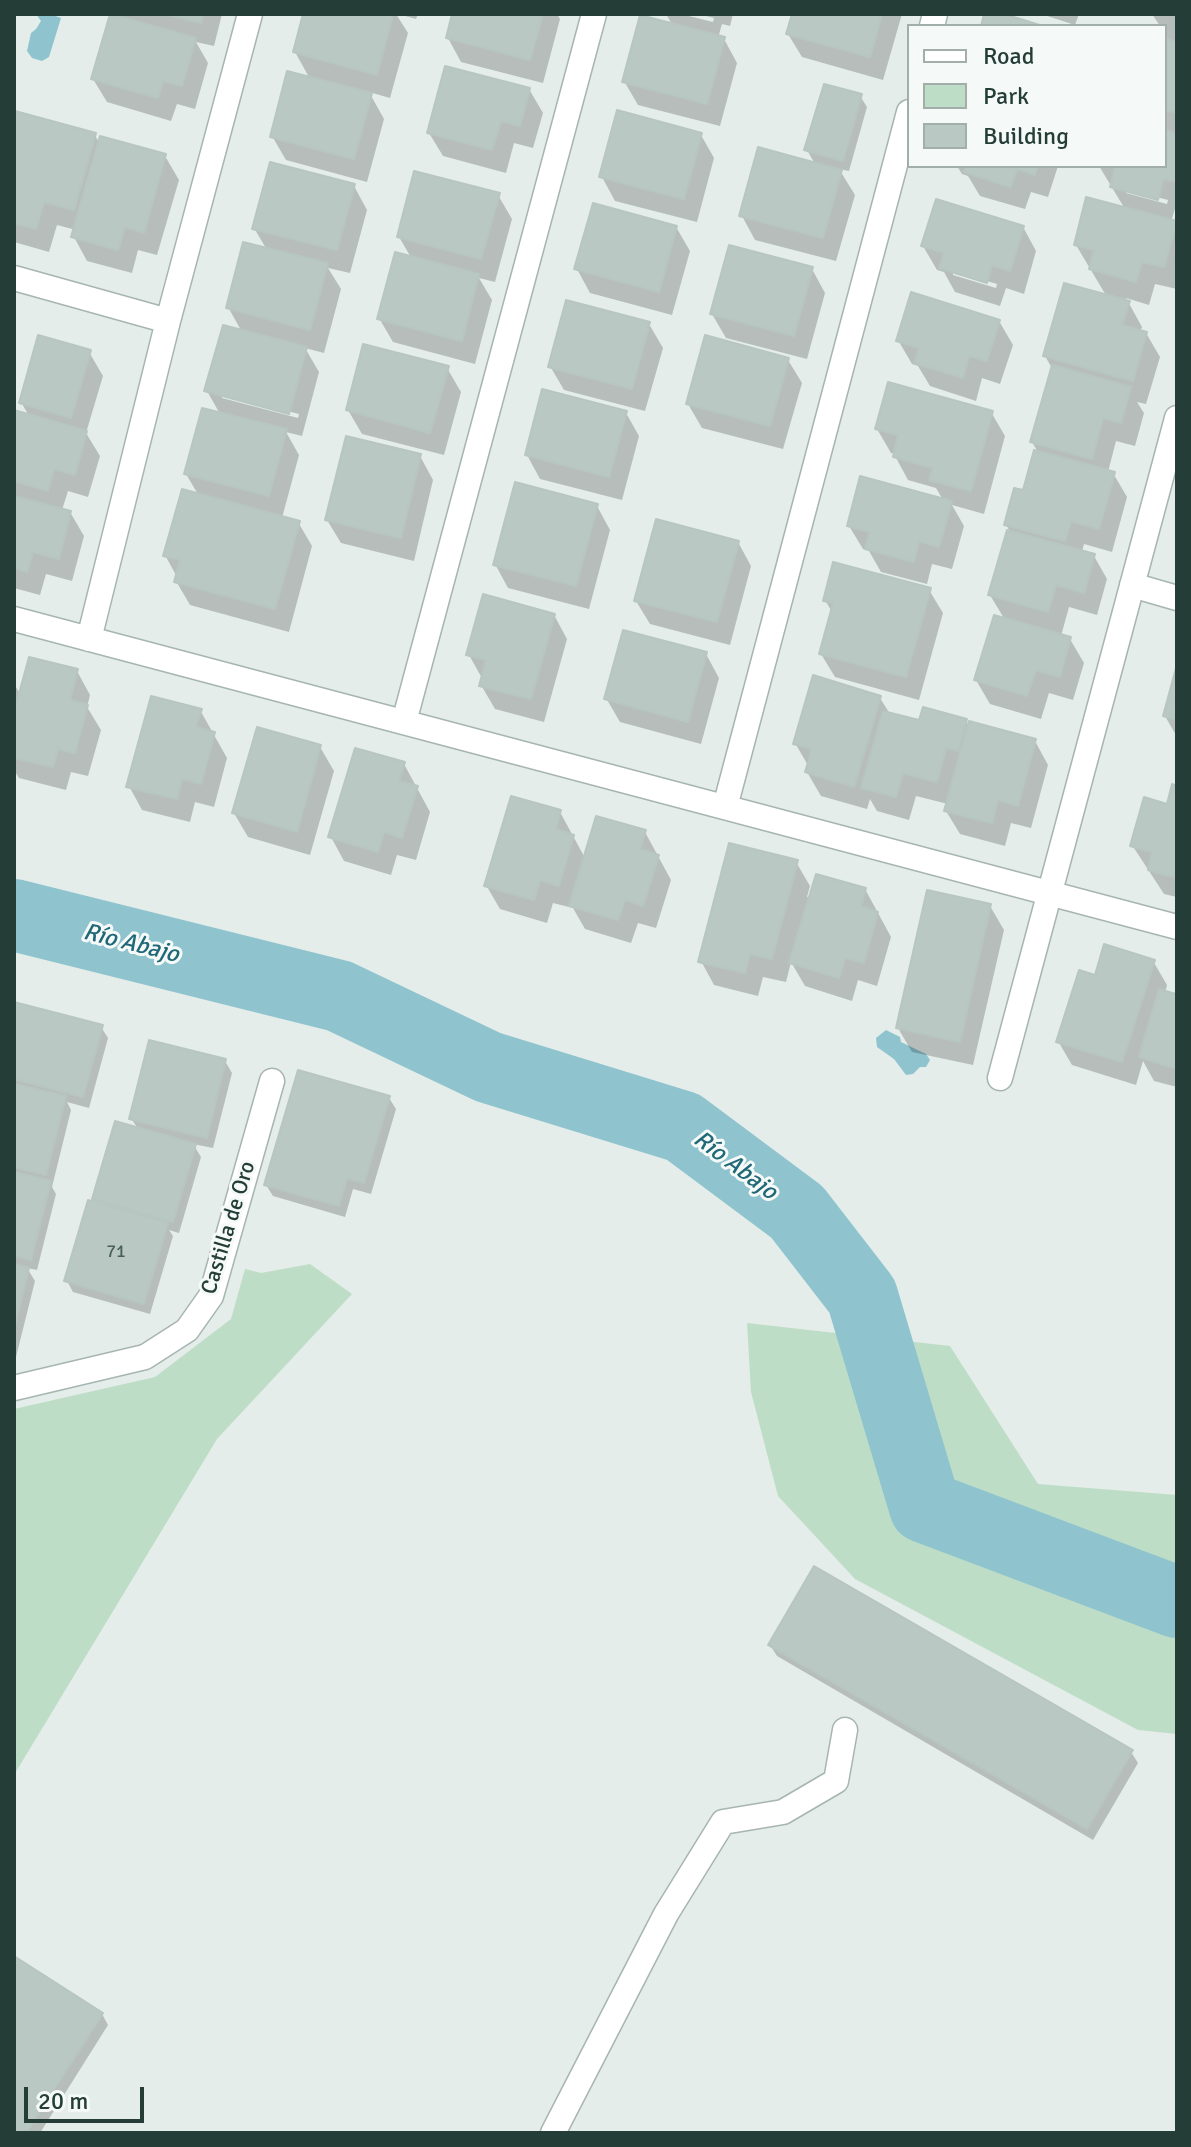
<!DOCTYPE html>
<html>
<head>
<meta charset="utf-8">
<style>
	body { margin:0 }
	#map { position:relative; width:1191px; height:2147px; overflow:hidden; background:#e4ede9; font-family:Signika,sans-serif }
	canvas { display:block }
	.frame { position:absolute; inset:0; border:16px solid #243e37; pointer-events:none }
	.legend { position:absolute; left:907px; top:24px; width:260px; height:144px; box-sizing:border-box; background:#f5f9f7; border:2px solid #a1aeaa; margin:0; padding:10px 14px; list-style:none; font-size:24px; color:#243e37 }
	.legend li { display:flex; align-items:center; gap:16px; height:40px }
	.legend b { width:40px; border:2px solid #a1aeaa }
	.scale { position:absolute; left:24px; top:2087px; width:120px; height:36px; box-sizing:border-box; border:4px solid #243e37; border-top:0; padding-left:10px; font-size:24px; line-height:28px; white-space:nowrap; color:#243e37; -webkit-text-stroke:6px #f5f9f7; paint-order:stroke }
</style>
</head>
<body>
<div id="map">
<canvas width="1191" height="2147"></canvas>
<div class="frame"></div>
<ul class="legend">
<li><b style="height:10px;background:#fff"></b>Road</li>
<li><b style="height:22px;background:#beddc7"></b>Park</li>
<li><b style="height:22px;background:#b9c8c2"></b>Building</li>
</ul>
<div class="scale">20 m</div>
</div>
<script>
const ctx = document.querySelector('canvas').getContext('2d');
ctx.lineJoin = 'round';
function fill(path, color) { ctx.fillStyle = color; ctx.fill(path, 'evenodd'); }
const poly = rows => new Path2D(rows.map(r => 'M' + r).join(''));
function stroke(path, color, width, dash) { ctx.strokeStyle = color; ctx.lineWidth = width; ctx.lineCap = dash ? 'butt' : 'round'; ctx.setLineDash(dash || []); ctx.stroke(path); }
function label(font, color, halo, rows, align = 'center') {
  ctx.font = font + ' Signika,sans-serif'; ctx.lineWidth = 6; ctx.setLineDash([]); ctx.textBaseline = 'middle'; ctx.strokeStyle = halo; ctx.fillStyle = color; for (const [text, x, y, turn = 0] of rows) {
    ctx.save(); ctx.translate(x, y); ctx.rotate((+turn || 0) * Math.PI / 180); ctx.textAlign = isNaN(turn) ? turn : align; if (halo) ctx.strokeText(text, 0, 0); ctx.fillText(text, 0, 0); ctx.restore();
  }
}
const green = poly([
	[310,1264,352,1294,217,1439,14,1775,14,1409,155,1377,231,1319,245,1269,261,1273],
	[747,1323,950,1346,1038,1484,1177,1495,1177,1734,1138,1730,855,1579,778,1496,751,1392]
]);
const water = poly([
	[36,14,50,14,61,18,49,57,42,61,32,58,27,51,31,33,36,29,41,21],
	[886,1030,900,1037,901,1042,926,1054,930,1060,926,1067,920,1067,913,1074,906,1075,894,1059,877,1047,876,1038]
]);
const shadow = poly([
	[118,14,222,14,214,46,196,42,208,63,195,109,177,104,171,121,107,102,93,79,121,18],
	[305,14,396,14,408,33,390,98,369,92,384,119,367,182,286,160,272,136,310,79,295,52],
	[398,14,418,14,416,19],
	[454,14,557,14,560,19,543,83,461,62,448,38],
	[666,14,681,14,713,22,714,18,698,14,733,14,730,26,722,24,718,38,724,39,737,63,720,126,638,105,624,81,673,26],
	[794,14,902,14,883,80,802,57,788,34],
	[1041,14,1079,14,1075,25],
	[1152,14,1177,14,1177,202,1171,222,1177,226,1177,289,1155,284,1149,305,1126,298,1142,327,1140,332,1146,333,1160,357,1146,404,1137,402,1144,413,1135,446,1116,441,1108,472,1113,473,1127,497,1112,552,1084,544,1082,552,1094,556,1107,579,1097,615,1069,607,1061,636,1070,639,1084,663,1073,700,1049,693,1041,719,990,704,976,680,1005,620,990,595,1009,530,1006,524,1024,492,1039,454,1032,442,1053,370,1045,356,1107,297,1076,245,1125,209,1099,166,1165,166,1165,41,1169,42,1165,34,1165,26,1160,26],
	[1126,189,1168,200,1167,204,1126,193],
	[529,89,543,113,533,148,514,143,506,173,443,156,429,133],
	[860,96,867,107,849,171,839,169,855,195,836,261,755,240,742,216,815,164,807,150],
	[17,113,94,134,100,144,165,156,179,180,157,255,138,250,132,273,87,261,74,237,76,230,57,225,49,252,14,242,14,122],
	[701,135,714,158,697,222,615,201,602,177],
	[957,166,1058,166,1048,197,1031,192,1025,209,980,196,968,176,962,174],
	[354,186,367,210,350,273,328,268,341,289,324,353,305,348,319,372,302,436,286,432,299,455,282,518,298,522,312,546,289,632,190,605,176,581,177,577,165,555,199,496,186,474,220,414,207,391,242,332,228,307,267,250,254,228],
	[222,394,299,414,298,418,222,398],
	[498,195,512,219,495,282,479,278,492,300,475,364,393,342,379,318,412,259,399,237],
	[676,227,690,251,672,315,590,293,577,269],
	[1023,227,1036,251,1024,294,1006,288,1000,306,955,292,944,272,937,270,923,246],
	[953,271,997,284,996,288,953,275],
	[812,269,825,293,807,359,726,338,712,314],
	[999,321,1013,345,1000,384,982,378,976,401,930,386,918,366,912,364,898,340],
	[649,324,663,348,645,411,564,390,550,366],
	[89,352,103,376,86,433,100,456,88,497,68,491,62,510,70,512,84,536,72,581,46,574,40,595,14,588,14,412,29,416,21,402],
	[788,360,802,383,783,449,702,428,688,404],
	[447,368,461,392,444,455,362,434,348,410],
	[991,412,1005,436,984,514,952,505,964,526,952,569,932,564,927,584,881,572,869,551,863,549,849,526,943,500,936,488,908,480,895,456,895,454,891,453,877,429],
	[626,413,639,436,622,500,540,479,527,455],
	[420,456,433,480,414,561,341,543,327,520],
	[597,506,610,530,589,609,508,588,495,564],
	[738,542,751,566,730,645,650,624,636,601],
	[929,590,943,613,919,700,835,677,821,654,832,612,825,600],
	[554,615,567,639,544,722,495,709,481,685,483,680,469,655],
	[706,654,719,678,701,744,620,722,606,698],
	[77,671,90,695,87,707,101,730,88,776,71,772,66,790,19,778,14,770,14,684,21,695],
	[1177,672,1177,737,1165,716],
	[880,698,890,714,920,723,966,721,969,726,1035,741,1048,765,1031,828,1011,823,1005,846,960,834,946,811,948,804,916,796,909,820,877,811,870,799,867,809,821,796,807,772,809,767,795,743],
	[200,710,227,758,214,807,195,802,190,822,142,810,129,786],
	[320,747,334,771,310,855,248,837,234,813],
	[404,764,430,812,416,860,397,855,391,875,344,861,331,837],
	[1177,788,1177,897,1164,894,1132,845,1168,806],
	[560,812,585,858,645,832,671,880,656,928,638,923,631,943,585,929,573,908,553,903,547,923,500,909,486,885],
	[796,862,810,886,807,897,865,889,891,937,877,986,858,980,852,1001,805,986,791,962,786,982,763,977,758,996,714,985,701,961],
	[990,906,1004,930,973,1065,912,1052,898,1028],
	[1153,961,1167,985,1165,993,1177,997,1177,1087,1154,1081,1143,1061,1136,1085,1072,1065,1058,1041,1096,977],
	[14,1004,101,1027,108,1038,89,1108,67,1102,71,1110,52,1187,56,1194,37,1270,27,1268,35,1281,16,1357,14,1357],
	[225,1061,232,1073,213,1148,193,1144,201,1157,179,1233,169,1230,173,1236,150,1314,73,1292,67,1281,97,1205,94,1199,138,1129,131,1118],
	[389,1098,396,1109,371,1194,353,1189,345,1217,273,1196,266,1185],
	[770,1645,1131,1752,1138,1763,1093,1840,777,1656],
	[14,1959,102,2014,108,2025,40,2133,14,2133]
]);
const river = poly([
	[14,915,339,996,488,1067,683,1127,797,1212,862,1296,925,1507,1177,1602]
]);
const building = poly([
	[110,14,196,38,182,86,163,81,158,98,91,79,110,14],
	[164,14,203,14,201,23,164,14],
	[303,14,393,14,377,75,293,52,303,14],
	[452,14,543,14,530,60,446,38,452,14],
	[792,14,882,14,870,57,786,34,792,14],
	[984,14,1004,14,1043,26,981,26,984,14],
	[640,15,725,37,707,104,622,82,640,15],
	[1165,39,1177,42,1177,113,1165,110,1165,39],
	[445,66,530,88,520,126,501,121,492,150,427,133,445,66],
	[287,71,372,93,354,159,270,137,287,71],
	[824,84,862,94,843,161,804,150,824,84],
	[617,110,702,133,684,199,599,177,617,110],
	[15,111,96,133,74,210,44,202,36,229,14,223,15,111],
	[1165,130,1177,133,1177,182,1163,179,1158,200,1110,187,1115,168,1108,166,1165,166,1165,130],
	[100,136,166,154,144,233,125,227,118,250,71,237,100,136],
	[758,147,842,170,823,238,739,216,758,147],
	[270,162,355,184,337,250,252,229,270,162],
	[966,166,1038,166,1035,175,1017,169,1011,187,964,172,966,166],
	[414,171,500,193,481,259,397,237,414,171],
	[1086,197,1177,221,1164,267,1142,262,1136,282,1089,269,1094,250,1074,245,1086,197],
	[936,199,1024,226,1010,271,992,265,987,283,939,268,944,253,921,246,936,199],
	[593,203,677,226,659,292,574,269,593,203],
	[243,242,328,263,310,330,226,308,243,242],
	[729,245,813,267,794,336,710,314,729,245],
	[395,252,479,274,462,341,377,319,395,252],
	[1064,283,1130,301,1122,325,1147,332,1133,381,1043,356,1064,283],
	[911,292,1000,320,987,361,969,356,963,378,914,363,919,348,896,341,911,292],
	[566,300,650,322,632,389,548,367,566,300],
	[223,325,307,347,289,414,204,391,223,325],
	[38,335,91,350,71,418,19,403,38,335],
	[705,335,789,358,770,426,686,404,705,335],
	[363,344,449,366,430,433,346,410,363,344],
	[1052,365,1131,387,1121,423,1103,418,1092,459,1030,442,1052,365],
	[888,382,993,411,971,491,929,480,933,468,893,457,898,435,875,429,888,382],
	[542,389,627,411,609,477,525,455,542,389],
	[202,408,287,429,269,496,184,474,202,408],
	[14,410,87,431,75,475,54,469,48,491,14,481,14,410],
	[346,436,421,454,401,538,325,520,346,436],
	[1034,450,1115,472,1099,529,1071,521,1065,541,1004,525,1014,488,1023,490,1034,450],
	[860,476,952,501,939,547,919,541,914,562,865,549,870,532,847,526,860,476],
	[515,482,598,504,576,586,493,565,515,482],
	[182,489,300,521,275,609,174,582,180,560,163,556,182,489],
	[14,496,71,511,59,559,33,552,27,572,14,568,14,496],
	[656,519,739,541,717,622,634,601,656,519],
	[1007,530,1095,554,1084,593,1056,585,1048,612,988,595,1007,530],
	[833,562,931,588,906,677,819,654,833,603,823,601,833,562],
	[483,594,555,614,531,699,479,686,486,660,466,655,483,594],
	[994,615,1071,637,1060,677,1036,670,1027,696,974,680,994,615],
	[623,630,707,652,688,722,604,699,623,630],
	[29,657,78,669,70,700,88,705,75,753,58,749,53,767,14,758,14,712,29,657],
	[1176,668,1177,668,1177,720,1163,716,1176,668],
	[813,675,881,696,854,787,805,772,812,749,793,744,813,675],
	[151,696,202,709,196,727,215,732,201,784,182,779,177,799,126,787,151,696],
	[923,707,967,719,958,751,946,748,937,782,903,773,896,797,861,788,883,711,919,720,923,707],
	[969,721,1036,739,1018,806,998,800,992,823,944,811,969,721],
	[257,727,321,745,297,832,232,813,257,727],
	[355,748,405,762,399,781,418,786,402,838,384,832,378,852,328,837,355,748],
	[1172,784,1177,786,1177,878,1148,870,1152,852,1130,846,1144,797,1167,804,1172,784],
	[511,796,561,810,556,829,574,835,559,886,540,880,534,900,484,886,511,796],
	[596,816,646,830,640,849,659,855,643,906,625,900,618,920,569,906,596,816],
	[729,843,798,860,772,959,750,954,745,973,698,962,729,843],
	[816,874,866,888,861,906,878,912,864,963,845,958,839,978,789,963,816,874],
	[927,890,991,904,960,1042,896,1028,927,890],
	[1104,944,1155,960,1122,1062,1056,1042,1079,970,1095,975,1104,944],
	[1159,989,1176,994,1177,990,1177,1069,1139,1057,1159,989],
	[14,1002,103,1025,83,1097,14,1079,14,1002],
	[149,1040,226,1059,207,1138,129,1119,149,1040],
	[298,1070,390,1096,364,1183,347,1178,339,1206,264,1185,298,1070],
	[14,1084,66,1096,46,1175,14,1167,14,1084],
	[115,1121,196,1144,173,1222,92,1199,115,1121],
	[14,1172,51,1181,31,1260,14,1256,14,1172],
	[88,1200,168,1223,144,1304,64,1281,88,1200],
	[14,1264,29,1268,14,1329,14,1264],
	[814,1566,1133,1750,1087,1829,768,1645,814,1566],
	[14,1956,103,2013,26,2133,14,2133,14,1956]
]);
const minor = poly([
	[932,26,935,14],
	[14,278,168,321],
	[1132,585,1177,598],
	[14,619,1177,927],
	[89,639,168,321,250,14],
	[404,722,594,14],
	[725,807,909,112],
	[1000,1078,1177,418],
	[14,1388,145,1357,187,1330,211,1296,272,1081],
	[553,2133,666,1914,723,1822,783,1812,836,1781,845,1730]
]);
const numberNames = [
	["71",116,1252]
];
const streetNames = [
	["Castilla de Oro",229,1228,-73]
];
const waterNames = [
	["Río Abajo",131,944,14],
	["Río Abajo",735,1166,37]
];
fill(green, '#beddc7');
fill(water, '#8fc4cf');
fill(shadow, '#0003');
stroke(river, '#8fc4cf', 72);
fill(building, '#b9c8c2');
stroke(building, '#b7c6c0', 2);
stroke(minor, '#a7b5b0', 27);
stroke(minor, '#fff', 24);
label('18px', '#49605a', null, numberNames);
label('22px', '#243e37', '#f5f9f7', streetNames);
label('italic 24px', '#206878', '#f5f9f7', waterNames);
</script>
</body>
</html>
